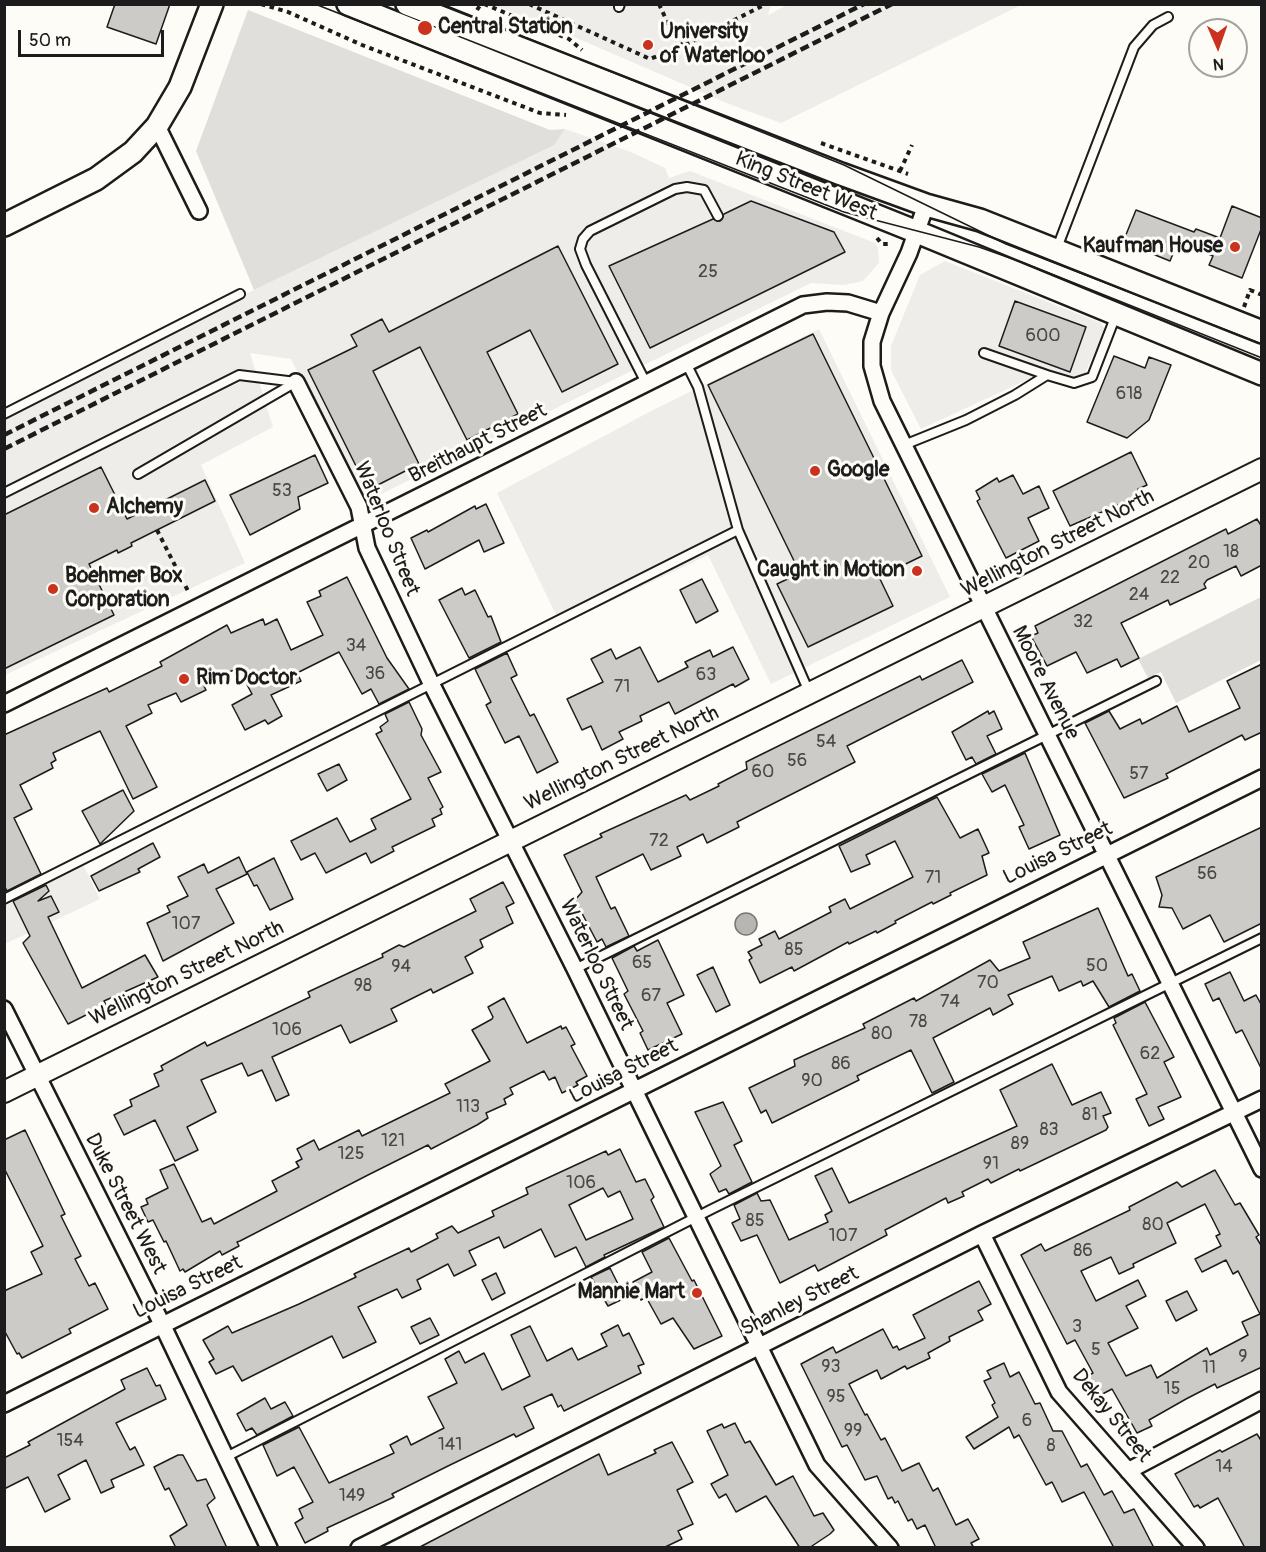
<!DOCTYPE html>
<html>
<head>
<meta charset="utf-8">
<style>
	body { margin:0 }
	#map { position:relative; width:1266px; height:1552px; overflow:hidden; background:#fdfcf7; font-family:Pangolin,sans-serif }
	canvas { display:block }
	.frame { position:absolute; inset:0; border:6px solid #1c1c1c; pointer-events:none }
	.north { position:absolute; left:1188px; top:18px; width:60px; height:60px; box-sizing:border-box; background:#fdfcf7; border:2px solid #a3a29f; border-radius:50%; rotate:178deg; font-size:16px; font-weight:700; line-height:24px; text-align:center; color:#1c1c1c }
	.north::after { content:''; display:block; margin:auto; width:21px; height:27px; background:#c8321e; clip-path:polygon(50% 0,100% 100%,50% 72%,0 100%) }
	.scale { position:absolute; left:18px; top:30px; width:146px; height:27px; box-sizing:border-box; border:3px solid #1c1c1c; border-top:0; padding-left:8px; font-size:18px; line-height:21px; white-space:nowrap; color:#1c1c1c; -webkit-text-stroke:4px #fdfcf7; paint-order:stroke }
</style>
</head>
<body>
<div id="map">
<canvas width="1266" height="1552"></canvas>
<div class="frame"></div>
<div class="north">N</div>
<div class="scale">50 m</div>
</div>
<script>
const ctx = document.querySelector('canvas').getContext('2d');
ctx.lineJoin = 'round';
function fill(path, color) { ctx.fillStyle = color; ctx.fill(path, 'evenodd'); }
const poly = rows => new Path2D(rows.map(r => 'M' + r).join(''));
function stroke(path, color, width, dash) { ctx.strokeStyle = color; ctx.lineWidth = width; ctx.lineCap = dash ? 'butt' : 'round'; ctx.setLineDash(dash || []); ctx.stroke(path); }
function label(font, color, halo, rows, align = 'center') {
  ctx.font = font + ' Pangolin,sans-serif'; ctx.lineWidth = 6; ctx.setLineDash([]); ctx.textBaseline = 'middle'; ctx.strokeStyle = halo; ctx.fillStyle = color; for (const [text, x, y, turn = 0] of rows) {
    ctx.save(); ctx.translate(x, y); ctx.rotate((+turn || 0) * Math.PI / 180); ctx.textAlign = isNaN(turn) ? turn : align; if (halo) ctx.strokeText(text, 0, 0); ctx.fillText(text, 0, 0); ctx.restore();
  }
}
const built = poly([
	[789,4,1021,5,781,123,729,104,535,20,492,5,771,5,768,15],
	[565,129,631,152,665,168,669,178,690,171,875,243,878,248,879,263,863,281,844,285,811,283,379,495,365,499,358,494,291,359,250,353,273,427,201,465,245,563,5,675,5,419,254,290,553,145],
	[945,261,1101,323,1105,330,1085,373,1069,381,1044,372,921,429,891,370,891,346,920,275],
	[819,329,950,597,771,684,708,555,561,625,497,493,655,409],
	[79,856,100,899,5,944,5,892]
]);
const green = poly([
	[248,10,550,130,565,129,554,145,254,290,196,151],
	[1261,597,1261,660,1176,703,1161,672,1148,678,1138,659]
]);
const water = poly([
	'735 924a11 11 0 1 1 22 0a11 11 0 1 1-22 0Z'
]);
const building = poly([
	[115,4,170,4,156,44,107,27,115,4],
	[751,201,834,232,845,252,650,348,609,266,713,219,720,221,724,214,751,201],
	[1232,206,1262,218,1262,227,1242,278,1209,265,1213,256,1178,242,1170,261,1123,242,1136,210,1194,232,1196,229,1220,238,1232,206],
	[558,246,618,364,562,392,530,330,487,352,518,414,467,440,420,347,373,371,419,464,368,490,308,370,357,346,351,335,382,319,389,332,558,246],
	[1015,301,1086,327,1070,372,999,346,1015,301],
	[813,334,922,556,879,577,893,606,808,647,777,584,800,573,708,385,813,334],
	[1114,356,1145,368,1149,357,1171,365,1149,420,1127,438,1087,422,1114,356],
	[1131,452,1147,485,1138,489,1141,495,1070,526,1053,491,1131,452],
	[315,455,328,483,298,497,300,509,250,535,230,495,315,455],
	[101,467,127,519,205,480,215,501,131,543,132,546,118,553,117,550,89,564,114,615,4,669,4,515,101,467],
	[1013,475,1023,494,1039,486,1049,508,1028,518,1039,541,1006,558,977,501,980,499,976,491,997,478,999,482,1013,475],
	[486,504,504,543,484,552,479,540,425,569,411,538,427,530,428,532,475,506,476,509,486,504],
	[1257,519,1262,527,1262,565,1241,576,1236,566,1207,580,1204,584,1206,588,1170,605,1168,600,1121,623,1139,658,1121,667,1117,659,1087,673,1076,652,1047,666,1031,636,1038,633,1035,626,1226,529,1228,534,1257,519],
	[347,577,387,658,409,689,379,704,371,689,362,694,339,652,297,673,301,681,271,695,282,716,268,724,265,720,245,730,232,705,252,694,238,668,203,684,206,690,181,702,176,693,148,705,152,713,126,726,157,787,133,799,100,731,53,753,56,760,51,763,53,768,20,785,32,809,14,818,41,874,7,891,4,885,4,735,107,688,109,692,162,666,160,662,227,625,231,633,263,619,265,625,277,619,291,650,323,635,307,602,321,596,319,591,347,577],
	[702,579,718,611,696,623,680,590,702,579],
	[462,588,465,595,475,590,488,617,491,616,501,642,469,658,439,600,462,588],
	[640,647,658,682,688,667,685,662,710,650,713,657,733,647,749,679,735,687,733,684,675,714,669,702,640,716,642,721,619,732,623,739,602,750,591,726,582,730,567,699,603,682,591,659,611,649,616,659,640,647],
	[507,653,517,675,511,678,530,716,534,714,558,762,537,773,519,736,505,743,486,705,491,702,475,669,507,653],
	[962,660,973,682,847,746,855,762,737,822,739,827,707,843,703,834,677,847,681,856,651,870,643,854,596,877,611,909,615,907,629,936,606,947,602,939,597,942,575,900,582,892,564,855,602,837,600,834,686,795,690,800,719,786,718,784,747,769,746,762,920,676,922,680,962,660],
	[1262,664,1262,732,1245,740,1242,735,1166,774,1168,778,1124,798,1085,723,1109,711,1120,729,1140,719,1142,724,1177,706,1189,732,1240,708,1227,681,1262,664],
	[409,702,422,729,421,735,441,772,428,778,443,807,440,809,442,814,432,819,435,826,392,847,394,851,371,863,366,853,326,873,315,853,301,860,291,841,337,818,350,842,376,829,371,819,411,799,376,734,382,731,380,727,388,721,385,714,409,702],
	[988,711,989,714,994,711,1002,729,987,736,996,754,976,764,972,757,966,760,952,732,988,711],
	[1025,753,1060,835,1029,849,1019,827,1024,825,1005,785,992,792,982,774,1025,753],
	[339,764,347,780,327,791,318,774,339,764],
	[123,790,134,811,100,844,82,811,123,790],
	[937,797,960,838,978,829,989,853,982,856,987,875,950,893,951,895,933,904,932,902,895,921,896,923,877,933,876,931,849,944,848,942,794,971,792,967,760,983,749,960,752,958,748,952,762,945,759,939,775,931,779,939,831,912,829,907,845,899,850,909,913,877,895,841,866,855,870,864,851,872,839,846,937,797],
	[1262,827,1262,923,1224,942,1210,915,1183,929,1172,908,1159,907,1162,895,1156,877,1262,827],
	[153,843,160,857,138,869,140,872,99,891,91,876,153,843],
	[239,857,247,874,216,889,234,923,163,961,147,923,170,912,167,906,188,896,178,877,204,864,208,873,239,857],
	[274,858,293,899,270,910,257,885,254,886,247,872,274,858],
	[503,882,514,903,506,907,513,923,480,940,483,947,465,957,473,973,433,993,431,989,391,1009,397,1021,350,1043,341,1025,272,1057,289,1095,276,1101,262,1070,248,1076,242,1063,201,1080,216,1112,187,1127,198,1150,175,1161,155,1120,124,1135,114,1115,132,1106,130,1100,159,1086,154,1074,163,1070,161,1066,205,1042,207,1046,310,997,308,992,383,957,382,954,399,945,404,947,476,911,470,899,503,882],
	[46,885,49,891,38,901,51,896,59,912,48,917,82,988,145,955,158,977,104,1001,106,1005,68,1024,23,943,30,936,13,901,46,885],
	[1098,908,1128,976,1132,974,1140,991,1109,1007,1093,981,1083,986,1081,981,1059,991,1052,976,1008,995,1013,1004,993,1015,990,1008,933,1038,954,1082,932,1093,911,1050,857,1076,859,1080,772,1123,766,1110,761,1113,749,1088,795,1066,794,1060,865,1028,863,1024,914,998,916,1001,990,960,999,971,1030,958,1023,942,1098,908],
	[658,940,684,995,667,1003,682,1034,648,1050,640,1033,643,1031,624,994,628,991,612,958,634,946,637,951,658,940],
	[713,967,730,1005,716,1012,697,975,713,967],
	[1230,972,1244,1001,1256,995,1262,1006,1262,1070,1242,1030,1236,1033,1219,998,1213,1001,1205,984,1230,972],
	[504,998,527,1043,561,1026,562,1029,566,1027,575,1044,571,1046,587,1076,576,1082,578,1085,562,1093,555,1077,549,1080,544,1071,510,1088,513,1094,504,1099,506,1104,486,1113,488,1118,477,1125,431,1149,428,1145,368,1175,240,1241,237,1242,239,1246,222,1255,220,1251,185,1272,183,1269,180,1271,166,1241,164,1242,153,1220,148,1222,141,1207,148,1204,146,1199,168,1188,160,1170,174,1164,202,1222,211,1218,214,1224,277,1191,272,1181,299,1167,296,1162,302,1159,297,1149,314,1140,319,1150,359,1130,362,1136,450,1093,445,1084,490,1061,472,1030,492,1019,493,1017,488,1007,504,998],
	[1145,1002,1174,1057,1164,1062,1181,1097,1158,1107,1164,1119,1149,1126,1136,1099,1147,1094,1113,1025,1116,1023,1114,1018,1145,1002],
	[1052,1064,1072,1105,1101,1092,1111,1113,1103,1116,1108,1127,1106,1130,1020,1171,1019,1169,991,1183,988,1179,962,1192,964,1196,948,1203,946,1198,889,1228,885,1230,887,1235,818,1271,815,1265,780,1283,757,1235,741,1241,732,1223,740,1219,734,1205,757,1193,761,1201,770,1200,789,1240,828,1222,825,1215,832,1211,815,1176,832,1168,849,1203,1017,1126,1000,1090,1052,1064],
	[723,1102,742,1141,734,1145,752,1182,729,1194,726,1189,719,1192,710,1174,721,1166,695,1112,723,1102],
	[25,1130,65,1214,61,1216,81,1256,75,1259,89,1286,95,1283,108,1309,69,1329,71,1333,22,1358,19,1353,17,1354,4,1330,4,1291,42,1274,31,1252,43,1246,4,1168,4,1140,25,1130],
	[620,1149,636,1182,645,1179,654,1197,651,1200,664,1227,604,1255,605,1257,586,1267,576,1247,555,1257,541,1229,504,1248,499,1237,469,1251,476,1265,454,1276,448,1264,417,1280,421,1289,402,1298,397,1289,358,1307,376,1342,343,1358,332,1336,242,1381,233,1366,216,1374,209,1362,214,1359,203,1340,228,1326,232,1333,299,1304,356,1277,354,1274,409,1248,411,1252,438,1238,436,1234,452,1226,458,1233,494,1216,492,1211,528,1194,526,1188,606,1151,608,1155,620,1149],
	[603,1188,608,1197,620,1191,633,1219,586,1240,569,1205,603,1188],
	[1215,1170,1235,1205,1240,1203,1259,1235,1256,1237,1262,1247,1262,1367,1217,1388,1215,1384,1186,1399,1149,1420,1152,1426,1137,1433,1112,1389,1095,1398,1084,1378,1093,1373,1075,1340,1067,1344,1021,1255,1041,1244,1045,1251,1130,1210,1129,1207,1177,1182,1182,1187,1215,1170],
	[1205,1204,1220,1234,1216,1236,1221,1246,1195,1259,1202,1272,1226,1260,1233,1274,1238,1271,1260,1314,1242,1322,1248,1335,1210,1355,1207,1348,1157,1378,1151,1365,1126,1376,1108,1343,1138,1328,1126,1306,1146,1296,1138,1280,1096,1301,1081,1271,1111,1257,1119,1274,1134,1267,1133,1264,1176,1243,1167,1223,1205,1204],
	[669,1238,692,1281,694,1280,722,1336,694,1349,673,1318,661,1324,646,1297,641,1300,633,1282,652,1272,642,1252,669,1238],
	[610,1268,625,1298,608,1306,591,1277,610,1268],
	[496,1273,505,1293,492,1300,482,1280,496,1273],
	[979,1281,991,1304,978,1311,983,1320,949,1337,950,1341,928,1353,930,1358,907,1369,905,1366,881,1379,877,1370,849,1384,865,1415,867,1414,881,1440,885,1438,902,1471,919,1463,933,1491,938,1488,956,1525,968,1519,979,1539,971,1543,974,1548,936,1548,925,1525,917,1529,912,1519,908,1521,898,1501,895,1503,892,1497,888,1499,877,1476,865,1480,847,1445,842,1447,801,1364,833,1347,836,1353,883,1329,893,1348,897,1346,899,1350,925,1338,913,1315,979,1281],
	[1187,1291,1197,1310,1176,1321,1166,1301,1187,1291],
	[430,1318,439,1335,420,1344,411,1327,430,1318],
	[618,1325,623,1336,629,1333,644,1364,638,1366,641,1373,564,1411,561,1405,558,1407,552,1394,524,1407,534,1428,516,1437,514,1434,448,1466,392,1494,394,1497,327,1528,328,1531,305,1543,295,1523,303,1518,299,1509,313,1502,294,1467,277,1476,263,1445,299,1427,329,1483,394,1453,390,1445,407,1436,411,1445,444,1428,428,1397,457,1383,445,1359,459,1351,465,1363,484,1353,502,1390,530,1376,511,1335,530,1326,547,1361,572,1348,578,1360,607,1346,601,1334,618,1325],
	[1004,1363,1010,1377,1019,1372,1035,1404,1040,1403,1053,1431,1062,1431,1081,1467,1087,1464,1104,1495,1112,1491,1124,1513,1134,1509,1154,1548,1114,1548,1084,1492,1062,1502,1052,1482,1046,1485,1019,1435,1014,1438,1009,1427,974,1449,966,1437,998,1417,992,1405,995,1403,984,1381,991,1378,987,1371,1004,1363],
	[147,1368,156,1386,160,1385,166,1399,116,1423,130,1450,135,1447,144,1465,111,1480,114,1487,101,1493,86,1460,58,1475,70,1499,45,1512,28,1477,4,1489,4,1458,30,1445,28,1442,125,1389,121,1380,147,1368],
	[265,1398,271,1409,285,1402,293,1416,257,1435,252,1428,246,1431,237,1414,265,1398],
	[735,1423,745,1443,750,1441,776,1485,793,1476,814,1516,823,1513,834,1530,830,1534,809,1548,800,1548,766,1496,736,1512,726,1494,719,1498,711,1484,728,1475,707,1431,722,1424,724,1428,735,1423],
	[1257,1434,1262,1442,1262,1548,1245,1548,1218,1498,1200,1508,1198,1505,1194,1507,1175,1474,1220,1450,1222,1452,1257,1434],
	[672,1442,693,1482,677,1490,693,1524,678,1531,682,1539,663,1548,418,1548,599,1454,608,1475,656,1453,654,1450,672,1442],
	[178,1455,183,1455,197,1481,206,1479,215,1498,207,1505,227,1548,176,1548,170,1536,187,1525,169,1488,165,1490,154,1467,178,1455]
]);
const path = poly([
	[261,4,288,12,362,45,540,113,566,115],
	[484,4,569,39,582,50],
	[529,4,650,59,683,46,766,4],
	[659,4,674,37,683,46],
	[477,10,481,4],
	[821,143,908,174],
	[900,171,912,145],
	[877,238,882,244,888,244],
	[1244,307,1250,290,1262,295],
	[157,530,189,593]
]);
const service = poly([
	[619,7,620,4],
	[1057,248,1134,47,1153,25,1168,17],
	[984,353,1047,375],
	[686,363,698,387,738,530,809,692],
	[646,383,586,265,580,249,583,239,590,231,675,189,687,187,704,190,718,216],
	[4,414,240,294],
	[904,445,966,420,1015,395,1047,375,1074,383,1092,377,1116,315],
	[138,474,296,382],
	[4,493,239,375,296,382],
	[4,899,738,530],
	[575,969,1156,681],
	[226,1457,712,1209,1262,938]
]);
const minor = poly([
	[157,126,199,211],
	[926,205,909,253,881,313,872,342,872,366,882,401,1262,1169],
	[296,382,359,507,367,548,431,683,575,969,817,1465,890,1548],
	[4,704,803,305,827,302,848,303,881,313],
	[4,1009,162,1324,269,1548],
	[982,1234,1059,1392,1196,1548],
	[4,1404,1262,778],
	[1128,1471,1262,1400],
	[359,1548,982,1234,1262,1099]
]);
const tertiary = poly([
	[4,1092,1262,469]
]);
const secondary = poly([
	[348,4,917,232,1262,374],
	[407,4,841,174,926,205,980,220,1262,332],
	[4,225,96,179,133,152,157,126,180,87,212,4]
]);
const tram = poly([
	[315,4,844,212,979,247,1024,263,1262,358],
	[442,4,844,165,1006,244,1262,344]
]);
const rail = poly([
	[4,435,864,4],
	[4,449,892,4]
]);
const markers = [
	[425,28,8,"#c8321e"],
	[648,45,6,"#c8321e"],
	[1235,247,6,"#c8321e"],
	[815,471,6,"#c8321e"],
	[94,508,6,"#c8321e"],
	[917,571,6,"#c8321e"],
	[53,589,6,"#c8321e"],
	[184,679,6,"#c8321e"],
	[697,1293,6,"#c8321e"]
];
const numberNames = [
	["25",708,272],
	["600",1043,336],
	["618",1129,394],
	["53",282,491],
	["18",1231,552],
	["20",1199,563],
	["22",1170,578],
	["24",1139,595],
	["32",1083,622],
	["34",356,646],
	["36",375,674],
	["63",706,675],
	["71",622,687],
	["54",826,742],
	["56",797,761],
	["60",763,772],
	["57",1139,774],
	["72",659,841],
	["56",1207,874],
	["71",933,878],
	["107",186,924],
	["85",794,950],
	["65",642,963],
	["50",1097,966],
	["94",401,967],
	["70",988,983],
	["98",363,986],
	["67",651,996],
	["74",950,1002],
	["78",918,1022],
	["106",287,1030],
	["80",882,1034],
	["62",1150,1054],
	["86",841,1064],
	["90",812,1081],
	["113",468,1107],
	["81",1090,1115],
	["83",1049,1130],
	["121",393,1141],
	["89",1020,1144],
	["125",351,1154],
	["91",991,1164],
	["106",581,1183],
	["85",755,1221],
	["80",1153,1225],
	["107",843,1236],
	["86",1083,1251],
	["3",1077,1327],
	["5",1096,1350],
	["9",1243,1357],
	["93",831,1367],
	["11",1209,1368],
	["15",1172,1389],
	["95",836,1397],
	["6",1027,1421],
	["99",853,1431],
	["154",70,1441],
	["141",450,1445],
	["8",1051,1446],
	["14",1224,1467],
	["149",352,1496]
];
const poiNames = [
	["Central Station",438,28],
	["University",660,33],
	["of Waterloo",660,57],
	["Kaufman House",1223,247,"right"],
	["Google",827,471],
	["Alchemy",106,508],
	["Caught in Motion",905,571,"right"],
	["Boehmer Box",65,577],
	["Corporation",65,601],
	["Rim Doctor",196,679],
	["Mannie Mart",685,1293,"right"]
];
const streetNames = [
	["King Street West",806,187,22],
	["Breithaupt Street",478,444,-27],
	["Waterloo Street",386,529,68],
	["Wellington Street North",1058,544,-27],
	["Moore Avenue",1045,683,63],
	["Wellington Street North",622,759,-26],
	["Louisa Street",1058,854,-26],
	["Waterloo Street",596,965,64],
	["Wellington Street North",187,974,-26],
	["Louisa Street",624,1072,-27],
	["Duke Street West",125,1204,63],
	["Louisa Street",188,1288,-26],
	["Shanley Street",800,1302,-27],
	["Dekay Street",1111,1416,51]
];
fill(built, '#eeede9');
fill(green, '#e0dfdb');
fill(water, '#b7b6b2');
stroke(water, '#797876', 1.5);
fill(building, '#cccbc8');
stroke(building, '#1c1c1c', 1.5);
stroke(service, '#1c1c1c', 12);
stroke(minor, '#1c1c1c', 20);
stroke(tertiary, '#1c1c1c', 24);
stroke(secondary, '#1c1c1c', 26);
stroke(path, '#1c1c1c', 4, [4.5, 4.5]);
stroke(service, '#fdfcf7', 8);
stroke(minor, '#fdfcf7', 15);
stroke(tertiary, '#fdfcf7', 20);
stroke(secondary, '#fdfcf7', 21);
stroke(tram, '#1c1c1c', 1.5);
stroke(rail, '#1c1c1c', 4.5, [9, 4.5]);
for (const [x, y, r, color] of markers) { const dot = new Path2D(); dot.arc(x, y, r, 0, 2 * Math.PI); ctx.fillStyle = color; ctx.fill(dot); stroke(dot, '#fdfcf7', 2); }
label('18px', '#484847', null, numberNames);
label('bold 21px', '#1c1c1c', '#fdfcf7', poiNames, 'left');
label('21px', '#1c1c1c', '#fdfcf7', streetNames);
</script>
</body>
</html>
